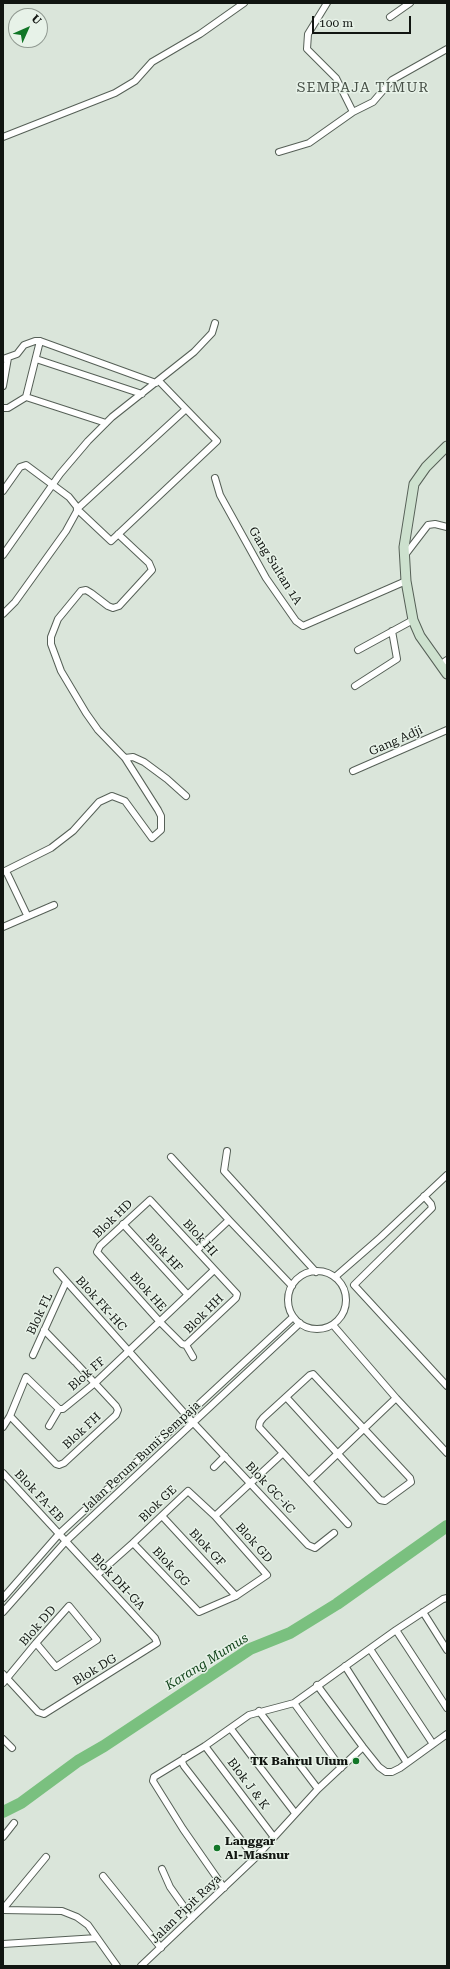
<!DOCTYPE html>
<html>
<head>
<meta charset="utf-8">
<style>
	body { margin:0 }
	#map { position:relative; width:450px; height:1969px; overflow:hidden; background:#dae5da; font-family:"Roboto Serif",serif }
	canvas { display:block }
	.frame { position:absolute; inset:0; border:4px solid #111511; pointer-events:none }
	.north { position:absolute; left:8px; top:8px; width:40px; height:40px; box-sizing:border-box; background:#e7f2e8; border:1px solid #919a92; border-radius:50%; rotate:45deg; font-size:11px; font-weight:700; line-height:16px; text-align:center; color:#111511 }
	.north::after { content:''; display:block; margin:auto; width:14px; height:18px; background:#117627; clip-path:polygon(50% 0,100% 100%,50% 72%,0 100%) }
	.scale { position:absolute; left:312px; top:16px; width:99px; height:18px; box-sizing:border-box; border:2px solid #111511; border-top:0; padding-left:5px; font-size:12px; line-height:14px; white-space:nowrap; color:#111511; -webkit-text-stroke:3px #e7f2e8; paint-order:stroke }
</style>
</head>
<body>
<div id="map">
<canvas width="450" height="1969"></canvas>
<div class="frame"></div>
<div class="north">U</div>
<div class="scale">100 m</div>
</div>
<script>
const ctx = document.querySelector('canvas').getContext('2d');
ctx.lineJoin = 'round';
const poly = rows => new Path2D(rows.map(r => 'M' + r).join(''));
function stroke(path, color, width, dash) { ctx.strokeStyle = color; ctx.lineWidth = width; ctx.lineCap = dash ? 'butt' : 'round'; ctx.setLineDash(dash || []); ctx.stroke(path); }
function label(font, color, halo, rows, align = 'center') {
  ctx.font = font + ' "Roboto Serif",serif'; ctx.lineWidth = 3; ctx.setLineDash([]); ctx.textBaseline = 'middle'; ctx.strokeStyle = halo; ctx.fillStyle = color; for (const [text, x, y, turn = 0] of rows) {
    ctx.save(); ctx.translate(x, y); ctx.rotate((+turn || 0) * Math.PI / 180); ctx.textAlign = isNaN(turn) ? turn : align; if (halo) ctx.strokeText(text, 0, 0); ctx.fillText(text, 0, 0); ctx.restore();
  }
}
const river = poly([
	[3,1812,21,1803,78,1761,104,1746,250,1649,290,1633,337,1604,447,1526]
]);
const street = poly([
	[327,3,308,34,307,49,336,78,353,112,373,102,392,80,447,49],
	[390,17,410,3],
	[3,137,115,93,135,81,152,62,200,34,244,3],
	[279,152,309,143,353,112],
	[3,359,17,354,24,345,35,341,40,341],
	[36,359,142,394],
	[159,381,186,409,77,509,111,541,217,441,186,409],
	[3,386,8,358],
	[26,397,40,341,156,383],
	[3,408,8,408,26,397,106,423],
	[215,478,220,495,266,578,296,621,303,626,406,581],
	[3,491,20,467,26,465,69,497,77,507,77,511,66,531,15,602,3,614],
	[3,555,60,474,88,441,112,417,194,352,212,333,215,323],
	[405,555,428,525,435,524,447,527],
	[358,650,413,620],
	[440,665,447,660],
	[355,686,397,659,392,631],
	[125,758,133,757,144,762,167,779,186,796],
	[353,771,447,730],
	[6,871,27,915],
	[3,872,51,848,73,831,99,802,112,796,125,801,152,838,161,830,161,816,158,810,125,758,98,730,86,713,61,671,51,644,51,637,58,619,81,591,86,590,91,593,108,606,113,608,119,606,152,570,149,563,118,534],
	[3,927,54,905],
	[227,1151,224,1171,316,1272],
	[171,1157,229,1220,197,1250],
	[424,1196,431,1204,432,1208,430,1210,354,1285,447,1386],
	[150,1200,237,1294,236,1298,186,1345,182,1344,160,1322,97,1252,100,1246,150,1200],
	[229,1220,292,1286],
	[123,1224,188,1295],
	[57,1271,186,1415,308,1545,315,1548,334,1533],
	'288 1300a29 29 0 1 1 58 0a29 29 0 1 1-58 0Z',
	[335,1277,381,1237,447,1175],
	[44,1330,75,1362],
	[186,1345,193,1357],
	[33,1355,66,1282],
	[396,1398,447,1453],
	[59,1409,63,1409,95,1383,214,1270],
	[10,1416,56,1464,59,1465,64,1463,116,1415,118,1410,116,1406,77,1364],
	[49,1426,59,1409],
	[3,1427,10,1416,26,1377,59,1409],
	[283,1453,259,1427,260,1422,263,1418,286,1397,310,1375,313,1374,410,1478,411,1482,385,1501,380,1500,286,1397],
	[214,1467,225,1456],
	[3,1473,155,1638,157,1643,44,1714,38,1712,3,1674],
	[309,1481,396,1398,333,1325],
	[162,1516,236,1596],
	[215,1516,283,1453,348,1524],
	[97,1575,133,1543,199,1612,236,1596,267,1575,215,1516,188,1491,133,1543],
	[3,1598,59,1534,293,1317],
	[3,1612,66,1541,300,1323],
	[423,1612,447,1650],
	[396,1630,447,1708],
	[370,1649,433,1744],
	[345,1666,407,1763],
	[3,1683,36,1643,69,1606,97,1640,56,1667,36,1643],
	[317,1685,363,1747,379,1767,386,1772,392,1772,400,1768,447,1734],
	[294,1703,341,1768],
	[259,1711,318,1789],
	[231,1729,295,1813],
	[3,1739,12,1748],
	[205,1746,273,1836],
	[184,1758,182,1762,184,1766,255,1858],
	[3,1837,14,1823],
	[162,1869,170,1887,192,1918],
	[103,1876,161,1948],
	[224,1888,183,1829,153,1781,154,1777,205,1746,249,1715,294,1703,396,1630,443,1599,447,1598],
	[3,1909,46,1857],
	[3,1910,62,1911,77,1917,88,1925,117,1966],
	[3,1944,97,1938],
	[141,1966,255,1858,318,1789,363,1747]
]);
const secondary = poly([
	[447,446,426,467,414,484,404,547,406,581,413,620,420,636,447,674]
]);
const markers = [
	[356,1761,4,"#117627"],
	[217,1848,4,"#117627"]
];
const streetNames = [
	["Gang Sultan 1A",275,566,58],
	["Gang Adji",396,741,-24],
	["Blok HD",113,1219,-44],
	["Blok HI",200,1238,48],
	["Blok HF",164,1253,47],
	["Blok HE",148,1292,48],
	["Blok FK-HC",101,1304,48],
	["Blok FL",40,1314,-65],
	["Blok HH",204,1314,-45],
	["Blok FF",87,1374,-41],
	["Blok FH",82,1431,-43],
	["Jalan Perum Bumi Sempaja",141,1457,-43],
	["Blok GC-iC",270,1488,47],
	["Blok FA-EB",39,1496,47],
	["Blok GE",158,1504,-44],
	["Blok GD",254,1543,48],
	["Blok GF",207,1548,47],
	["Blok GG",171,1567,47],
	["Blok DH-GA",118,1582,47],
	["Blok DD",38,1626,-49],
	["Blok DG",95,1670,-31],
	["Blok J & K",248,1784,53],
	["Jalan Pipit Raya",186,1909,-44]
];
const poiNames = [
	["TK Bahrul Ulum",348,1761],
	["Langgar",225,1841,"left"],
	["Al-Masnur",225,1855,"left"]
];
const waterNames = [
	["Karang Mumus",207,1662,-32]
];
const quarterNames = [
	["SEMPAJA TIMUR",363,88]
];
stroke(river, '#7ac07f', 12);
stroke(street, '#566057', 8);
stroke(secondary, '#566057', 11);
stroke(street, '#fff', 6);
stroke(secondary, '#cde1ce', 9);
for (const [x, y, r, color] of markers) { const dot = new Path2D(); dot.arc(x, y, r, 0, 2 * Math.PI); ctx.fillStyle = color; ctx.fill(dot); stroke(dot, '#e7f2e8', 1.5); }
label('12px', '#111511', '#e7f2e8', streetNames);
label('bold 12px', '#111511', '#e7f2e8', poiNames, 'right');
label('italic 13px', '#0c3f15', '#e7f2e8', waterNames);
ctx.letterSpacing = '1px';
label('14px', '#475047', '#e7f2e8', quarterNames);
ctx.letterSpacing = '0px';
</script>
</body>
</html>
